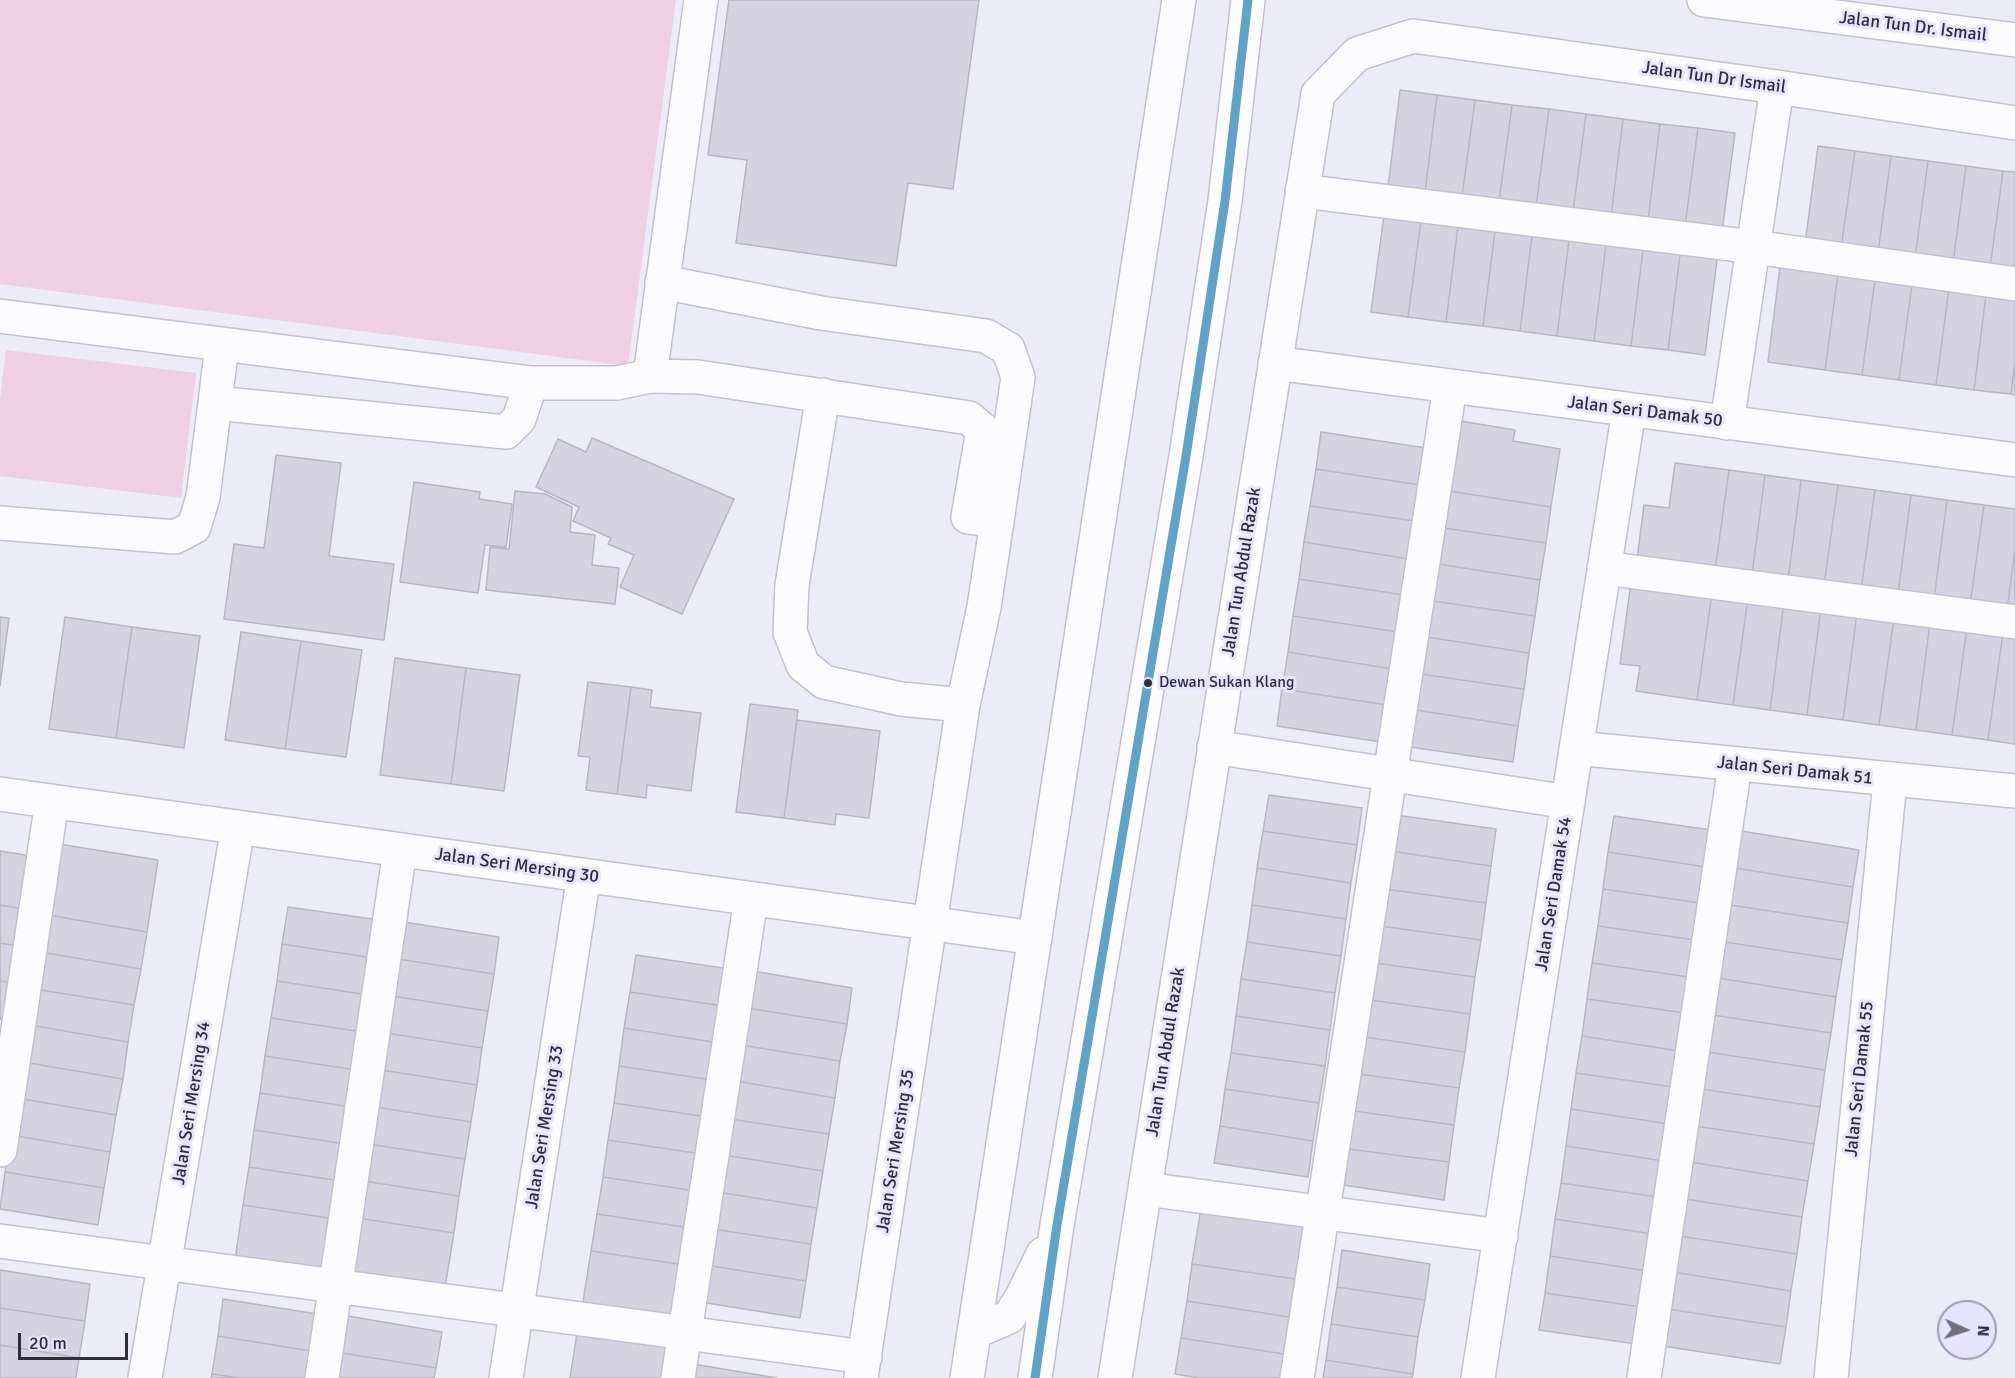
<!DOCTYPE html>
<html>
<head>
<meta charset="utf-8">
<style>
	body { margin:0 }
	#map { position:relative; width:2015px; height:1378px; overflow:hidden; background:#ecebf8; font-family:Signika,sans-serif }
	canvas { display:block }
	.north { position:absolute; left:1937px; top:1300px; width:60px; height:60px; box-sizing:border-box; background:#e7e5fe; border:2px solid #9e9cb1; border-radius:50%; rotate:93deg; font-size:16px; font-weight:700; line-height:24px; text-align:center; color:#302e3e }
	.north::after { content:''; display:block; margin:auto; width:21px; height:27px; background:#72707f; clip-path:polygon(50% 0,100% 100%,50% 72%,0 100%) }
	.scale { position:absolute; left:18px; top:1333px; width:110px; height:27px; box-sizing:border-box; border:3px solid #302e3e; border-top:0; padding-left:8px; font-size:18px; line-height:21px; white-space:nowrap; color:#302e3e; -webkit-text-stroke:4px #e7e5fe; paint-order:stroke }
</style>
</head>
<body>
<div id="map">
<canvas width="2015" height="1378"></canvas>
<div class="north">N</div>
<div class="scale">20 m</div>
</div>
<script>
const ctx = document.querySelector('canvas').getContext('2d');
ctx.lineJoin = 'round';
function fill(path, color) { ctx.fillStyle = color; ctx.fill(path, 'evenodd'); }
const poly = rows => new Path2D(rows.map(r => 'M' + r).join(''));
function stroke(path, color, width, dash) { ctx.strokeStyle = color; ctx.lineWidth = width; ctx.lineCap = dash ? 'butt' : 'round'; ctx.setLineDash(dash || []); ctx.stroke(path); }
function label(font, color, halo, rows, align = 'center') {
  ctx.font = font + ' Signika,sans-serif'; ctx.lineWidth = 6; ctx.setLineDash([]); ctx.textBaseline = 'middle'; ctx.strokeStyle = halo; ctx.fillStyle = color; for (const [text, x, y, turn = 0] of rows) {
    ctx.save(); ctx.translate(x, y); ctx.rotate((+turn || 0) * Math.PI / 180); ctx.textAlign = isNaN(turn) ? turn : align; if (halo) ctx.strokeText(text, 0, 0); ctx.fillText(text, 0, 0); ctx.restore();
  }
}
const green = poly([
	[0,0,676,0,628,366,0,284],
	[6,350,196,373,181,498,0,476,0,399]
]);
const building = poly([
	[729,0,979,0,953,189,908,183,896,266,736,243,747,160,708,155,729,0],
	[1400,90,1437,95,1424,200,1387,195,1400,90],
	[1437,95,1475,100,1461,204,1424,200,1437,95],
	[1475,100,1512,105,1498,209,1461,204,1475,100],
	[1512,105,1549,109,1535,214,1498,209,1512,105],
	[1549,109,1586,114,1572,219,1535,214,1549,109],
	[1586,114,1623,119,1610,224,1572,219,1586,114],
	[1623,119,1660,124,1647,229,1610,224,1623,119],
	[1660,124,1698,128,1684,234,1647,229,1660,124],
	[1698,128,1735,133,1721,239,1684,234,1698,128],
	[1818,146,1855,151,1841,248,1805,244,1818,146],
	[1855,151,1891,156,1878,253,1841,248,1855,151],
	[1891,156,1928,161,1915,258,1878,253,1891,156],
	[1928,161,1966,166,1953,263,1915,258,1928,161],
	[1966,166,2003,171,1990,268,1953,263,1966,166],
	[2003,171,2015,172,2015,272,1990,268,2003,171],
	[1385,208,1422,213,1408,317,1371,312,1385,208],
	[1422,213,1459,218,1446,322,1408,317,1422,213],
	[1459,218,1496,223,1483,326,1446,322,1459,218],
	[1496,223,1533,228,1520,331,1483,326,1496,223],
	[1533,228,1570,232,1557,336,1520,331,1533,228],
	[1570,232,1607,237,1594,341,1557,336,1570,232],
	[1607,237,1644,242,1631,346,1594,341,1607,237],
	[1644,242,1681,247,1668,350,1631,346,1644,242],
	[1681,247,1718,252,1705,355,1668,350,1681,247],
	[1781,259,1839,267,1825,370,1768,362,1781,259],
	[1839,267,1876,272,1862,375,1825,370,1839,267],
	[1876,272,1913,277,1899,380,1862,375,1876,272],
	[1913,277,1950,282,1936,385,1899,380,1913,277],
	[1950,282,1987,287,1974,390,1936,385,1950,282],
	[1987,287,2015,290,2015,362,2011,394,1974,390,1987,287],
	[2015,362,2015,395,2011,394,2015,362],
	[1460,421,1515,430,1513,441,1560,449,1551,507,1449,491,1460,421],
	[1321,432,1426,448,1420,485,1316,469,1321,432],
	[592,438,734,499,682,614,620,587,634,555,608,544,611,538,573,521,579,507,536,487,558,439,586,452,592,438],
	[276,455,341,463,329,556,394,564,384,640,224,619,234,544,264,548,276,455],
	[1675,463,1729,470,1714,578,1636,567,1644,505,1669,508,1675,463],
	[1316,469,1420,485,1415,521,1310,506,1316,469],
	[1729,470,1765,475,1751,582,1714,578,1729,470],
	[1765,475,1801,480,1787,588,1751,582,1765,475],
	[1801,480,1838,485,1823,592,1787,588,1801,480],
	[414,482,480,492,479,499,512,504,506,547,485,545,478,593,400,582,414,482],
	[1838,485,1875,490,1860,597,1823,592,1838,485],
	[1875,490,1911,495,1897,602,1860,597,1875,490],
	[515,491,545,494,572,507,570,532,595,535,592,565,619,568,615,604,486,590,490,547,509,549,515,491],
	[1449,491,1551,507,1546,543,1444,528,1449,491],
	[1911,495,1947,500,1933,607,1897,602,1911,495],
	[1947,500,1984,505,1969,612,1933,607,1947,500],
	[1984,505,2015,509,2015,550,2006,617,1969,612,1984,505],
	[1310,506,1415,521,1409,559,1304,542,1310,506],
	[1444,528,1546,543,1540,580,1438,564,1444,528],
	[1304,542,1409,559,1404,595,1299,579,1304,542],
	[2015,550,2015,618,2006,617,2015,550],
	[1438,564,1540,580,1535,616,1433,601,1438,564],
	[1299,579,1404,595,1398,632,1293,616,1299,579],
	[1631,582,1712,593,1697,700,1636,691,1640,666,1620,664,1631,582],
	[1712,593,1748,598,1733,705,1697,700,1712,593],
	[1748,598,1784,603,1770,710,1733,705,1748,598],
	[1433,601,1535,616,1529,653,1427,637,1433,601],
	[1784,603,1821,608,1807,715,1770,710,1784,603],
	[1821,608,1857,613,1843,720,1807,715,1821,608],
	[1857,613,1894,618,1879,725,1843,720,1857,613],
	[1293,616,1398,632,1392,669,1288,652,1293,616],
	[0,617,9,618,0,686,0,617],
	[65,617,132,627,116,738,49,729,65,617],
	[1894,618,1930,623,1916,730,1879,725,1894,618],
	[1930,623,1967,628,1952,735,1916,730,1930,623],
	[132,627,200,636,184,748,116,738,132,627],
	[1967,628,2003,633,1988,740,1952,735,1967,628],
	[241,632,301,641,285,749,225,740,241,632],
	[2003,633,2015,634,2015,744,1988,740,2003,633],
	[1427,637,1529,653,1524,689,1421,674,1427,637],
	[301,641,362,650,346,757,285,749,301,641],
	[1288,652,1392,669,1387,705,1282,689,1288,652],
	[395,658,466,668,451,784,380,775,395,658],
	[466,668,520,675,504,791,451,784,466,668],
	[1421,674,1524,689,1518,726,1416,710,1421,674],
	[588,682,631,687,617,794,586,790,590,757,578,756,588,682],
	[631,687,652,690,650,707,701,713,691,791,647,785,646,798,617,794,631,687],
	[1282,689,1387,705,1381,742,1277,726,1282,689],
	[750,704,798,710,784,818,736,812,750,704],
	[1416,710,1518,726,1513,762,1410,747,1416,710],
	[797,720,880,731,869,818,836,814,835,825,784,818,797,720],
	[1269,795,1362,808,1357,845,1263,831,1269,795],
	[1396,815,1496,829,1491,866,1390,851,1396,815],
	[1614,816,1718,831,1713,868,1608,852,1614,816],
	[1735,830,1859,850,1853,887,1729,867,1735,830],
	[1263,831,1357,845,1351,883,1257,868,1263,831],
	[59,844,158,860,147,932,48,915,59,844],
	[0,851,38,857,31,910,0,905,0,851],
	[1390,851,1491,866,1486,903,1385,889,1390,851],
	[1608,852,1713,868,1707,904,1603,889,1608,852],
	[1729,867,1853,887,1848,923,1724,904,1729,867],
	[1257,868,1351,883,1346,919,1252,905,1257,868],
	[1385,889,1486,903,1481,940,1380,926,1385,889],
	[1603,889,1707,904,1702,941,1598,926,1603,889],
	[1724,904,1848,923,1842,960,1718,941,1724,904],
	[0,905,31,910,25,947,0,943,0,905],
	[1252,905,1346,919,1341,956,1247,942,1252,905],
	[288,907,386,921,380,959,282,944,288,907],
	[48,915,147,932,141,969,41,952,48,915],
	[404,922,499,937,494,974,398,959,404,922],
	[1380,926,1481,940,1475,977,1375,963,1380,926],
	[1598,926,1702,941,1696,978,1592,963,1598,926],
	[1718,941,1842,960,1836,997,1712,977,1718,941],
	[1247,942,1341,956,1335,993,1241,979,1247,942],
	[0,943,25,947,20,984,0,981,0,943],
	[282,944,380,959,375,996,277,981,282,944],
	[41,952,141,969,134,1005,35,989,41,952],
	[636,955,736,970,730,1007,630,992,636,955],
	[398,959,494,974,488,1011,392,996,398,959],
	[1375,963,1475,977,1470,1014,1370,1000,1375,963],
	[1592,963,1696,978,1692,1014,1587,999,1592,963],
	[753,971,852,988,847,1024,747,1008,753,971],
	[1712,977,1836,997,1831,1033,1706,1014,1712,977],
	[1241,979,1335,993,1330,1030,1236,1016,1241,979],
	[0,981,20,984,14,1021,0,1019,0,981],
	[277,981,375,996,369,1033,271,1018,277,981],
	[35,989,134,1005,128,1042,30,1025,35,989],
	[630,992,730,1007,725,1044,624,1028,630,992],
	[392,996,488,1011,482,1048,386,1033,392,996],
	[1587,999,1692,1014,1686,1052,1582,1036,1587,999],
	[1370,1000,1470,1014,1465,1052,1365,1037,1370,1000],
	[747,1008,847,1024,840,1061,741,1045,747,1008],
	[1706,1014,1831,1033,1825,1070,1701,1051,1706,1014],
	[1236,1016,1330,1030,1325,1066,1231,1053,1236,1016],
	[271,1018,369,1033,363,1071,265,1056,271,1018],
	[30,1025,128,1042,123,1079,23,1062,30,1025],
	[624,1028,725,1044,719,1081,619,1066,624,1028],
	[386,1033,482,1048,477,1085,381,1070,386,1033],
	[1582,1036,1686,1052,1680,1088,1576,1073,1582,1036],
	[1365,1037,1465,1052,1459,1088,1359,1074,1365,1037],
	[741,1045,840,1061,835,1098,736,1081,741,1045],
	[1701,1051,1825,1070,1820,1107,1695,1088,1701,1051],
	[1231,1053,1325,1066,1319,1103,1225,1089,1231,1053],
	[265,1056,363,1071,358,1108,260,1093,265,1056],
	[23,1062,123,1079,116,1115,17,1098,23,1062],
	[619,1066,719,1081,714,1118,614,1103,619,1066],
	[381,1070,477,1085,471,1122,375,1107,381,1070],
	[1576,1073,1680,1088,1675,1125,1571,1109,1576,1073],
	[1359,1074,1459,1088,1454,1125,1354,1111,1359,1074],
	[736,1081,835,1098,829,1134,730,1119,736,1081],
	[1695,1088,1820,1107,1814,1144,1689,1125,1695,1088],
	[1225,1089,1319,1103,1313,1141,1220,1126,1225,1089],
	[260,1093,358,1108,352,1145,254,1130,260,1093],
	[17,1098,116,1115,110,1152,11,1135,17,1098],
	[614,1103,714,1118,708,1155,608,1140,614,1103],
	[375,1107,471,1122,465,1159,369,1144,375,1107],
	[1571,1109,1675,1125,1670,1162,1566,1146,1571,1109],
	[1354,1111,1454,1125,1449,1162,1348,1149,1354,1111],
	[730,1119,829,1134,823,1171,724,1155,730,1119],
	[1689,1125,1814,1144,1808,1181,1684,1161,1689,1125],
	[1220,1126,1313,1141,1308,1177,1214,1163,1220,1126],
	[254,1130,352,1145,347,1182,249,1167,254,1130],
	[11,1135,110,1152,104,1188,5,1172,11,1135],
	[608,1140,708,1155,702,1192,603,1177,608,1140],
	[369,1144,465,1159,459,1196,364,1181,369,1144],
	[1566,1146,1670,1162,1665,1198,1561,1183,1566,1146],
	[1348,1149,1449,1162,1444,1200,1343,1185,1348,1149],
	[724,1155,823,1171,817,1208,718,1192,724,1155],
	[1684,1161,1808,1181,1802,1217,1678,1198,1684,1161],
	[249,1167,347,1182,341,1220,243,1205,249,1167],
	[5,1172,104,1188,98,1225,0,1209,5,1172],
	[603,1177,702,1192,697,1229,597,1214,603,1177],
	[364,1181,459,1196,454,1233,358,1218,364,1181],
	[1561,1183,1665,1198,1659,1235,1555,1219,1561,1183],
	[718,1192,817,1208,811,1244,713,1229,718,1192],
	[1678,1198,1802,1217,1797,1254,1673,1235,1678,1198],
	[243,1205,341,1220,333,1275,235,1260,243,1205],
	[1201,1208,1304,1223,1295,1279,1192,1264,1201,1208],
	[597,1214,697,1229,691,1266,591,1251,597,1214],
	[358,1218,454,1233,445,1288,349,1273,358,1218],
	[1555,1219,1659,1235,1654,1272,1550,1256,1555,1219],
	[713,1229,811,1244,806,1281,706,1265,713,1229],
	[1673,1235,1797,1254,1791,1291,1667,1271,1673,1235],
	[1342,1250,1430,1264,1425,1300,1337,1287,1342,1250],
	[591,1251,691,1266,684,1317,583,1302,591,1251],
	[1550,1256,1654,1272,1649,1308,1545,1293,1550,1256],
	[1192,1264,1295,1279,1289,1317,1187,1301,1192,1264],
	[706,1265,806,1281,800,1318,701,1302,706,1265],
	[0,1270,90,1284,85,1321,0,1308,0,1270],
	[1667,1271,1791,1291,1786,1327,1661,1308,1667,1271],
	[1337,1287,1425,1300,1418,1337,1331,1324,1337,1287],
	[1545,1293,1649,1308,1643,1345,1539,1330,1545,1293],
	[223,1299,317,1314,311,1351,218,1336,223,1299],
	[1187,1301,1289,1317,1284,1354,1181,1338,1187,1301],
	[0,1308,85,1321,79,1358,0,1345,0,1308],
	[1661,1308,1786,1327,1780,1364,1656,1345,1661,1308],
	[348,1316,442,1332,436,1368,342,1353,348,1316],
	[1331,1324,1418,1337,1413,1374,1326,1360,1331,1324],
	[577,1333,677,1348,672,1378,570,1378,577,1333],
	[218,1336,311,1351,307,1378,240,1378,212,1374,218,1336],
	[1181,1338,1284,1354,1280,1378,1199,1378,1175,1374,1181,1338],
	[0,1345,79,1358,76,1378,0,1378,0,1345],
	[342,1353,436,1368,434,1378,338,1378,342,1353],
	[1326,1360,1413,1374,1412,1378,1323,1378,1326,1360],
	[693,1364,777,1378,691,1378,693,1364],
	[212,1374,240,1378,211,1378,212,1374]
]);
const minor = poly([
	[1704,0,2015,40],
	[1302,191,1754,247,2015,284],
	[662,282,821,313,986,336,1008,349,1018,377,997,521],
	[0,316,531,383,617,383,650,376,698,377,969,418,983,430,968,517,997,521,984,607,963,705,861,1378],
	[1275,363,2015,460],
	[650,376,701,0],
	[823,395,792,585,790,632,803,665,824,682,901,699,963,705],
	[215,403,222,344],
	[1727,423,1777,87],
	[0,523,175,537,194,527,203,497,215,403,506,432,519,419,531,383],
	[1604,568,2015,622],
	[1214,747,1568,802],
	[1576,748,2015,791],
	[0,794,1035,938],
	[0,1150,52,801],
	[1145,1189,1501,1236],
	[0,1241,865,1357],
	[145,1378,238,827],
	[322,1378,400,850],
	[506,1378,584,875],
	[678,1378,751,899],
	[1115,1378,1318,94,1357,54,1413,36,1777,87,2015,123],
	[1297,1378,1450,387],
	[1478,1378,1629,410],
	[1644,1378,1735,765],
	[1831,1378,1890,781]
]);
const major = poly([
	[974,1332,1009,1317,1022,1297,1043,1254],
	[967,1378,1179,0],
	[1035,1378,1057,1225,1186,456,1225,201,1248,0]
]);
const bus1 = poly([
	[1035,1378,1057,1225,1186,456,1225,201,1248,0]
]);
const markers = [
	[1148,683,5,"#302e3e"]
];
const busNames = [
	["Dewan Sukan Klang",1159,683]
];
const streetNames = [
	["Jalan Tun Dr. Ismail",1913,27,7],
	["Jalan Tun Dr Ismail",1714,78,8],
	["Jalan Seri Damak 50",1645,412,7],
	["Jalan Tun Abdul Razak",1242,572,-81],
	["Jalan Seri Damak 51",1795,771,6],
	["Jalan Seri Mersing 30",517,866,8],
	["Jalan Seri Damak 54",1554,894,-81],
	["Jalan Tun Abdul Razak",1166,1052,-81],
	["Jalan Seri Damak 55",1860,1079,-84],
	["Jalan Seri Mersing 34",192,1103,-81],
	["Jalan Seri Mersing 33",545,1127,-81],
	["Jalan Seri Mersing 35",896,1151,-81]
];
fill(green, '#eecfe3');
fill(building, '#d5d3e1');
stroke(building, '#b7b6c3', 1.5);
stroke(minor, '#c2c1ce', 36);
stroke(major, '#c2c1ce', 36);
stroke(minor, '#fcfcfe', 33);
stroke(major, '#fcfcfe', 33);
stroke(bus1, '#61a3c5', 9);
for (const [x, y, r, color] of markers) { const dot = new Path2D(); dot.arc(x, y, r, 0, 2 * Math.PI); ctx.fillStyle = color; ctx.fill(dot); stroke(dot, '#e7e5fe', 2); }
label('16px', '#302e3e', '#e7e5fe', busNames, 'left');
label('18px', '#302e3e', '#e7e5fe', streetNames);
</script>
</body>
</html>
